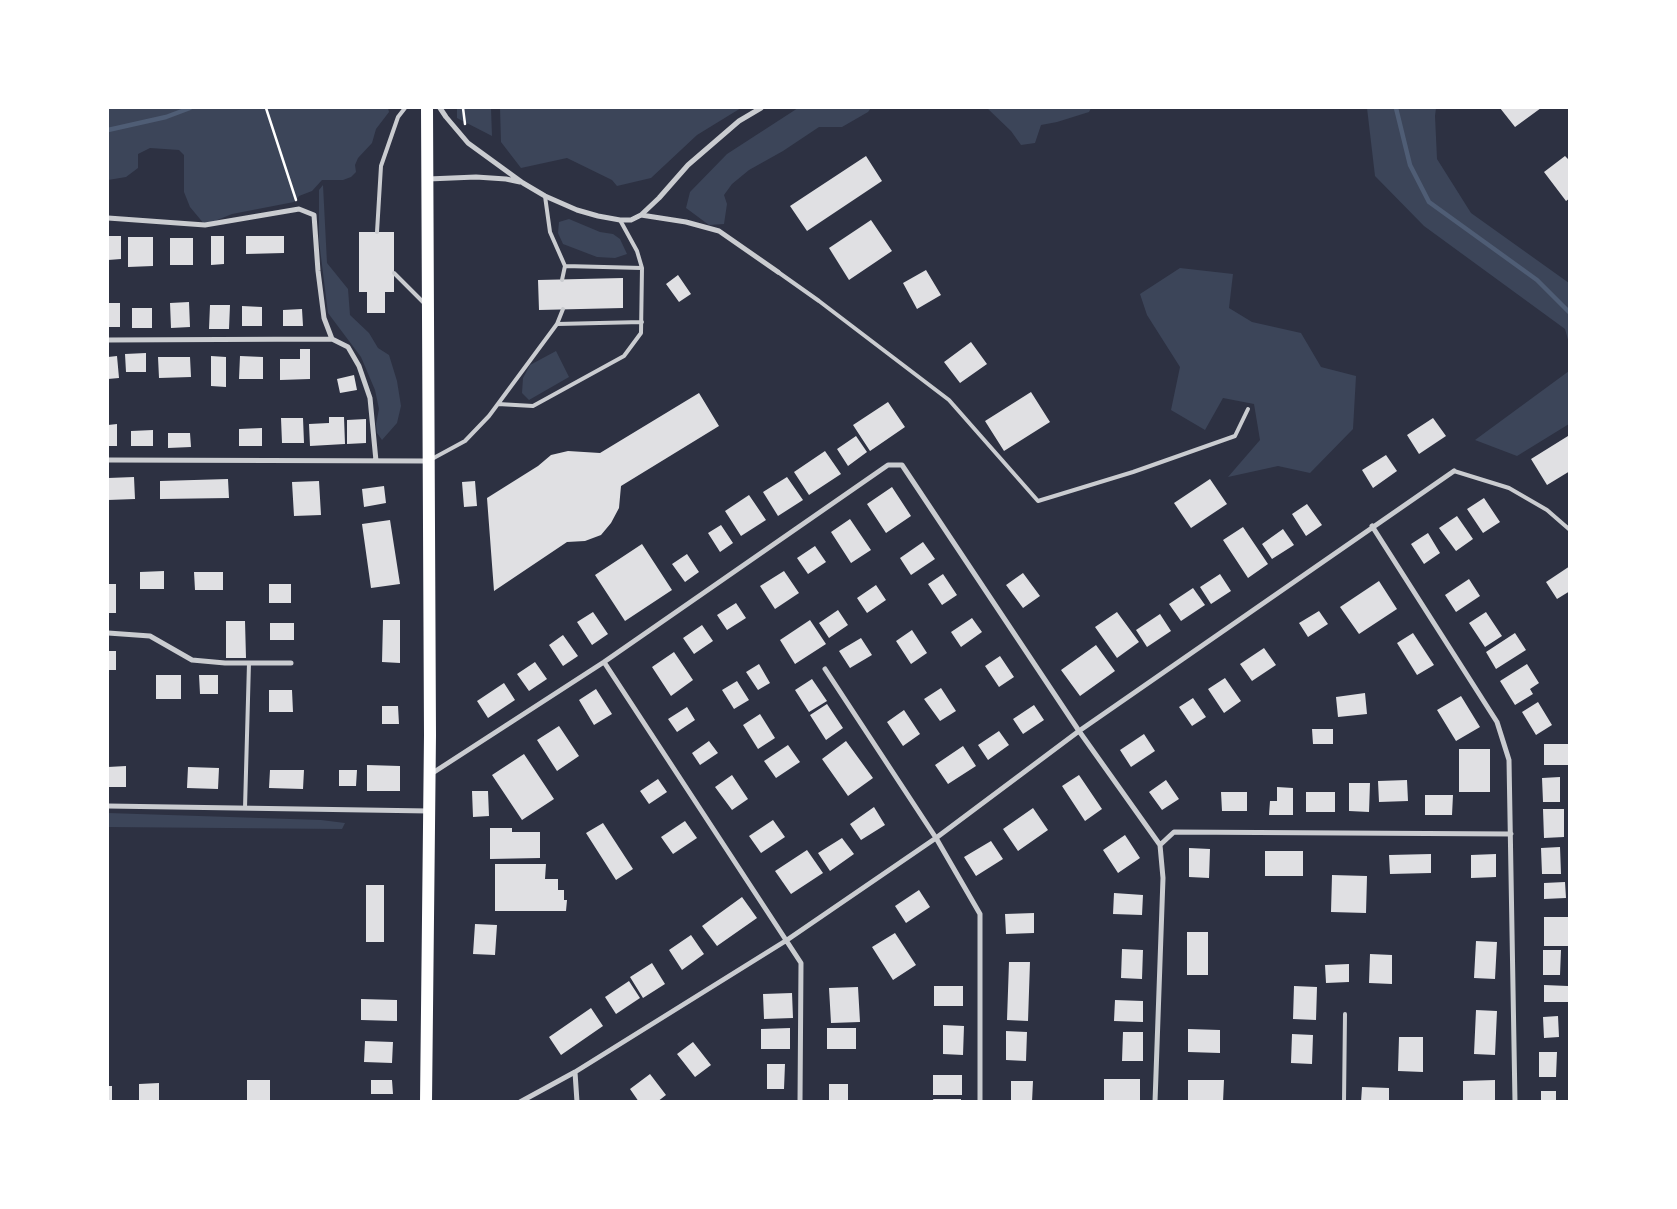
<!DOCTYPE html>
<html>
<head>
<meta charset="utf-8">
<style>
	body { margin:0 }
	#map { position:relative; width:1677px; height:1209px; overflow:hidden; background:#2d3142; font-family:"Work Sans",sans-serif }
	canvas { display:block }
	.frame { position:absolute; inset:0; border:109px solid #fff; pointer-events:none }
</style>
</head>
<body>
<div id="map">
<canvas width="1677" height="1209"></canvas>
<div class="frame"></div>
</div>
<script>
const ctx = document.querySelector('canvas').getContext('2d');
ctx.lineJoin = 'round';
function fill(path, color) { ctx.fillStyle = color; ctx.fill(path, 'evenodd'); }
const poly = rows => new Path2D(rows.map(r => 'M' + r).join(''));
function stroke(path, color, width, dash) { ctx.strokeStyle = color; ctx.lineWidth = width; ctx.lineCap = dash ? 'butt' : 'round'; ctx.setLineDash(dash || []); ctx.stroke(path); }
const green = poly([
	[108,108,388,108,389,112,376,129,372,143,358,158,355,165,356,172,351,177,343,180,322,180,312,191,299,196,294,202,232,214,205,225,190,207,184,192,184,155,179,150,150,148,138,154,138,168,126,177,108,180],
	[457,108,491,108,492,136,457,118],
	[500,108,741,108,697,135,651,178,617,186,612,180,567,158,521,168,501,142],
	[798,108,871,108,868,112,842,127,819,127,783,151,749,170,732,184,724,195,727,204,724,224,709,225,686,208,690,192,727,154],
	[987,108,1026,108,1029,109,1032,108,1091,108,1089,112,1057,122,1041,125,1035,143,1021,145,1011,131],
	[1367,108,1436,108,1435,116,1437,159,1471,213,1569,283,1569,343,1565,329,1424,226,1375,176],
	[323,185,327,263,348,289,350,315,369,333,378,348,389,355,397,381,401,406,397,423,382,440,377,433,376,424,379,409,375,390,361,357,328,313,319,241,319,190],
	[569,219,600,232,613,234,620,239,627,254,615,258,597,257,563,244,558,233,559,222],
	[1180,268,1233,274,1229,308,1252,322,1301,333,1321,367,1356,376,1353,429,1310,473,1278,466,1228,477,1260,440,1254,404,1223,398,1205,430,1171,410,1180,367,1147,315,1140,294],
	[556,351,569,377,529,400,522,393,523,378,530,365],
	[1569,371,1569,424,1517,456,1475,440],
	[108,813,321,820,345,823,342,829,108,827]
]);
const stream = poly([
	[1396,108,1410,165,1429,202,1537,280,1570,313],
	[108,130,166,117,190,108]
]);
const building = poly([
	[1500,108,1541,108,1515,127],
	[866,156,882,181,807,231,790,206],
	[1565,156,1570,161,1570,198,1566,201,1544,172],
	[871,220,892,251,849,280,829,248],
	[359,232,394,232,394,292,385,292,385,313,367,313,367,292,359,292],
	[108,236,121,236,121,259,108,260],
	[211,236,224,236,224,264,211,265],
	[246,236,284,236,284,253,246,254],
	[128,237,153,237,153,266,128,267],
	[170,238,193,238,193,265,170,265],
	[926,270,941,295,917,309,903,283],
	[678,275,691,294,679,302,666,284],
	[623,278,623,308,539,310,538,280],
	[189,302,190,327,171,328,170,303],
	[108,303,120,303,120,327,108,327],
	[210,305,230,305,229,329,209,329],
	[242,306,262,307,262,326,242,326],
	[132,308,152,308,152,328,132,328],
	[302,309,303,326,283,326,283,310],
	[971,342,987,364,960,383,944,362],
	[300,349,310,349,310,379,280,380,280,359,300,359],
	[146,353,146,372,126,372,125,354],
	[117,356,119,378,108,379,108,357],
	[211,356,226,357,226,387,211,386],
	[240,356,263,357,263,379,239,379],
	[158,357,190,357,191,377,159,378],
	[354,375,357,390,340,393,337,379],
	[1031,392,1050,422,1004,451,985,421],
	[699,393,719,426,621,486,619,508,611,523,601,535,585,541,567,542,494,591,487,498,538,466,551,455,568,451,600,453],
	[888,402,905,427,870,451,853,425],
	[329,417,344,417,345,444,310,446,309,424,329,423],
	[281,418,303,418,304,443,282,443],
	[1433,418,1446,436,1419,454,1407,435],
	[366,419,366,443,347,444,347,420],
	[117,424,117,446,108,446,108,425],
	[262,428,262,446,239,446,239,429],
	[153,430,153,446,131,446,131,431],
	[168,433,190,433,191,447,168,448],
	[856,436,867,452,848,466,837,449],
	[1568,436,1570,439,1570,471,1547,485,1531,459],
	[825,451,841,474,809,495,794,472],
	[1386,455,1397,471,1373,488,1362,470],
	[134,477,135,499,108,500,108,478],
	[787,477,803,500,778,516,763,492],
	[228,479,229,498,160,499,160,481],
	[1210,479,1227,504,1191,528,1174,503],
	[319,481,321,515,294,516,292,482],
	[475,481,477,506,464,507,462,482],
	[384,486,386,503,364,507,362,489],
	[892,487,911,516,886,533,867,504],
	[749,495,766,520,741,536,725,511],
	[1484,498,1500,522,1483,533,1467,509],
	[1307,504,1322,525,1306,536,1292,514],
	[1457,516,1473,539,1456,551,1439,528],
	[850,519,871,550,851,563,831,532],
	[390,520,400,584,371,588,362,524],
	[721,525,733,543,720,552,708,533],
	[1243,527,1268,564,1248,578,1223,540],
	[1283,529,1294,545,1272,559,1262,544],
	[1428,533,1440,553,1424,564,1411,544],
	[923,542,935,559,911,575,900,558],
	[642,544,672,590,625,621,595,575],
	[815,546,826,562,808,574,797,558],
	[687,554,699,572,685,582,672,564],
	[1570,566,1570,591,1557,599,1546,582],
	[164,571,164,589,140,589,140,572],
	[784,571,799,593,775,609,760,586],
	[194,572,223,572,223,590,195,590],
	[1023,573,1040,596,1023,608,1006,585],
	[943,574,957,595,942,605,928,584],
	[1220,574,1231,591,1211,604,1200,587],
	[1469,579,1480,596,1456,612,1445,595],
	[1379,581,1397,609,1359,634,1340,607],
	[108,584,116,584,116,613,108,613],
	[269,584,291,584,291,603,269,603],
	[876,585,886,600,867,613,857,598],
	[1193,588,1205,605,1181,621,1169,604],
	[736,603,746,618,727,630,717,615],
	[838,610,848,625,829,638,819,623],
	[1319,611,1328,624,1308,637,1299,623],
	[593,612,608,634,592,645,577,622],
	[1117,612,1139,642,1117,658,1095,627],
	[1486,612,1502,636,1485,647,1469,623],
	[1160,614,1171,631,1147,647,1136,630],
	[972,618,982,632,961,647,951,632],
	[383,620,400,620,400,663,382,662],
	[810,620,826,644,795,664,780,640],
	[226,621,245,621,246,658,226,658],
	[270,623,294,623,294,640,270,640],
	[702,625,713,641,694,654,683,638],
	[912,630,927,653,911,664,896,641],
	[1413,633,1434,665,1417,675,1397,643],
	[1515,633,1526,650,1496,669,1486,652],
	[563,635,578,656,563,666,549,645],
	[861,638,872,655,850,668,839,651],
	[1096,645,1115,671,1080,696,1061,670],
	[1264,648,1276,665,1252,681,1240,664],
	[108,651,116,651,116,670,108,670],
	[674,652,693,680,671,696,652,667],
	[1000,656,1014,677,999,687,985,666],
	[535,662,547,679,529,691,517,674],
	[759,664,770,683,758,690,746,672],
	[1527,664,1539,683,1530,689,1533,694,1515,705,1500,681],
	[156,675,181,675,181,699,156,699],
	[199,675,218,675,218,694,200,694],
	[1225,678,1241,701,1224,713,1208,689],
	[812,679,827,701,809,712,795,690],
	[737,681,749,700,734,709,722,690],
	[504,683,515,700,488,718,477,701],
	[941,688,956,711,940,721,924,699],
	[596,689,612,714,594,725,579,700],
	[269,690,292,690,293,712,269,712],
	[1365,693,1367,714,1338,717,1336,697],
	[1461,696,1480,727,1456,741,1437,710],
	[1193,698,1206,717,1192,726,1179,707],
	[1538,702,1552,725,1536,735,1522,712],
	[827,704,843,728,826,740,810,715],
	[1034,705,1044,720,1023,734,1013,719],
	[382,706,398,706,399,724,382,724],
	[687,707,695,720,677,732,668,719],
	[904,710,920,734,903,746,887,722],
	[760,714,775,738,758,749,743,725],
	[559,726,579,756,557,771,537,740],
	[1312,729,1333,729,1333,744,1313,744],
	[999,731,1009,745,988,760,978,745],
	[1144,734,1155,751,1131,767,1120,750],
	[709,741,718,753,700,765,692,753],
	[846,741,873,778,848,796,822,759],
	[1544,744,1570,744,1570,765,1544,765],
	[788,745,800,762,776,778,764,761],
	[963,746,976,766,948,784,935,765],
	[1459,749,1490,749,1490,792,1459,792],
	[524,754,554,799,522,820,492,775],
	[367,765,400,766,400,791,367,791],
	[126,766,126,787,108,787,108,767],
	[188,767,219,768,218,789,187,788],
	[270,770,304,770,303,789,269,788],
	[339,770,357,770,356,786,339,786],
	[732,775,748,799,732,810,715,787],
	[1079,775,1102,809,1085,821,1062,786],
	[1560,777,1560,802,1543,802,1542,778],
	[658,779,667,792,649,804,640,791],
	[1166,780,1179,799,1162,810,1149,792],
	[1407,780,1408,801,1379,802,1378,781],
	[1349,783,1370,783,1369,812,1349,811],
	[1277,787,1293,788,1293,815,1269,815,1270,801,1277,801],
	[472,791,488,791,489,816,473,817],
	[1221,792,1247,792,1247,811,1222,811],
	[1306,792,1335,792,1335,812,1306,812],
	[1425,795,1453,795,1452,815,1425,815],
	[874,807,885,825,861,840,850,824],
	[1033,808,1048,830,1018,851,1003,829],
	[1543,809,1564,809,1564,837,1544,838],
	[773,820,785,837,761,853,749,836],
	[685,821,697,838,673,854,661,837],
	[603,823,633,869,616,880,586,833],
	[490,828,512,828,512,832,540,832,540,858,490,859],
	[1125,835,1140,858,1118,873,1103,850],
	[842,838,854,854,830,871,818,853],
	[991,841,1003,859,976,876,964,857],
	[1560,847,1561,874,1542,874,1541,848],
	[1189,848,1210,849,1209,878,1189,877],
	[807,850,823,873,791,894,775,871],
	[1265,851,1303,851,1303,876,1265,876],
	[1431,854,1431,873,1390,874,1389,855],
	[1496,854,1496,877,1471,878,1471,855],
	[495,864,546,864,545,879,558,879,558,890,564,890,564,900,567,900,566,911,495,911],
	[1332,875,1367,876,1366,913,1331,912],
	[1565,882,1566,898,1544,899,1544,883],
	[366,885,384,885,384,942,366,942],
	[919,890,930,907,906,923,895,906],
	[1114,893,1143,895,1142,915,1113,914],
	[742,897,757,918,717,946,702,926],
	[1034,913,1034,933,1006,934,1005,914],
	[1544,917,1570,917,1570,946,1544,946],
	[475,924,497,925,495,955,473,954],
	[1187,932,1208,932,1208,975,1187,975],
	[895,933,916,965,893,980,872,947],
	[691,935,704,954,682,970,669,950],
	[1476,941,1497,942,1495,979,1474,978],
	[1122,949,1143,950,1142,979,1121,978],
	[1543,950,1561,950,1560,975,1543,975],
	[1370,954,1392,955,1392,984,1369,983],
	[1009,962,1030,962,1028,1021,1007,1020],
	[652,963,665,984,643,998,630,977],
	[1349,964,1349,982,1326,983,1325,965],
	[629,981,640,998,616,1014,605,997],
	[1544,985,1568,986,1568,1002,1544,1002],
	[934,986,963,986,963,1006,934,1006],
	[1294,986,1317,987,1316,1020,1293,1019],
	[858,987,860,1022,831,1023,829,988],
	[792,993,793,1018,764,1019,763,994],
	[361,999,397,1000,397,1021,361,1020],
	[1115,1000,1143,1001,1143,1022,1114,1021],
	[591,1008,603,1026,561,1055,549,1037],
	[1476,1010,1497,1011,1495,1055,1474,1054],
	[1558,1016,1559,1037,1544,1038,1543,1017],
	[943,1025,964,1026,963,1055,943,1054],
	[790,1028,790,1049,761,1049,761,1029],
	[827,1028,856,1028,856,1049,827,1049],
	[1188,1029,1220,1030,1220,1053,1188,1052],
	[1006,1031,1027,1032,1026,1061,1006,1060],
	[1123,1032,1143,1032,1143,1061,1122,1061],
	[1292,1034,1313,1035,1312,1064,1291,1063],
	[1399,1037,1423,1037,1423,1072,1398,1071],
	[365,1041,393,1042,392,1063,364,1062],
	[693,1042,711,1065,695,1077,677,1054],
	[1539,1052,1557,1052,1556,1077,1539,1077],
	[767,1064,785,1064,784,1089,767,1089],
	[650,1074,666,1095,657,1102,639,1102,630,1089],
	[933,1075,962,1075,962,1095,933,1095],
	[1104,1079,1140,1079,1140,1102,1104,1102],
	[247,1080,270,1080,270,1102,247,1102],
	[371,1080,392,1080,393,1094,371,1094],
	[1188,1080,1224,1080,1223,1102,1188,1102],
	[1495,1080,1495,1102,1463,1102,1463,1081],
	[1011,1081,1033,1081,1032,1102,1011,1102],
	[159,1083,159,1102,139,1102,139,1084],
	[829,1084,848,1084,848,1102,829,1102],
	[108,1086,112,1086,112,1102,108,1102],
	[1362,1087,1389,1088,1389,1102,1361,1102],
	[1541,1091,1556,1091,1556,1102,1541,1102],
	[933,1099,961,1099,961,1102,934,1102]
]);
const path = poly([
	[266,108,296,200],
	[463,108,465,124]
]);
const service = poly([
	[545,196,550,232,565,266,562,280],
	[377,232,381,166,398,117,405,108],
	[565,266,642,268],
	[778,272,819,301,949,400,1038,501,1133,472,1235,436,1248,409],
	[394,273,424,303],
	[557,324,642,322],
	[498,404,533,406,624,356,641,333,642,268,637,251,620,220],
	[430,460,465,441,489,416,557,324,563,309],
	[1454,471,1509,488,1547,510,1570,530],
	[245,808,249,663],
	[1344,1102,1345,1014]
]);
const minor = poly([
	[440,108,446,117,468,143,523,183,545,196,577,210,598,216,620,220,631,220,641,215,659,198,688,165,739,121,761,108],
	[428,179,476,177,506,179,520,182],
	[641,215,686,222,719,231,778,272],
	[108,218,205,225,299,209,314,215,318,271,324,318,332,339],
	[108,340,332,339,348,347,359,366,370,398,376,461],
	[108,460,427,461],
	[1372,526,1497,722,1509,760,1515,1102],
	[108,633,150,636,192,660,225,663,291,663],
	[604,662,801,963,800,1102],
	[825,669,936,838,980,914,980,1102],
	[431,774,604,662,888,465,902,465,1079,731,1160,845,1163,878,1155,1102],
	[108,806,429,811],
	[1160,845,1174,832,1511,834],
	[575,1072,577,1102],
	[520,1102,575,1072,787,940,936,838,1079,731,1454,471]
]);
const primary = poly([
	[426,1102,430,735,427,108]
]);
fill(green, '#3c4559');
stroke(stream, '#4f5d75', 4.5);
fill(building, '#e0e0e3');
stroke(path, '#fff', 2.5);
stroke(service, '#caccd0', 4);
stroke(minor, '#caccd0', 5);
stroke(primary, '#fff', 12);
</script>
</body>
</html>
